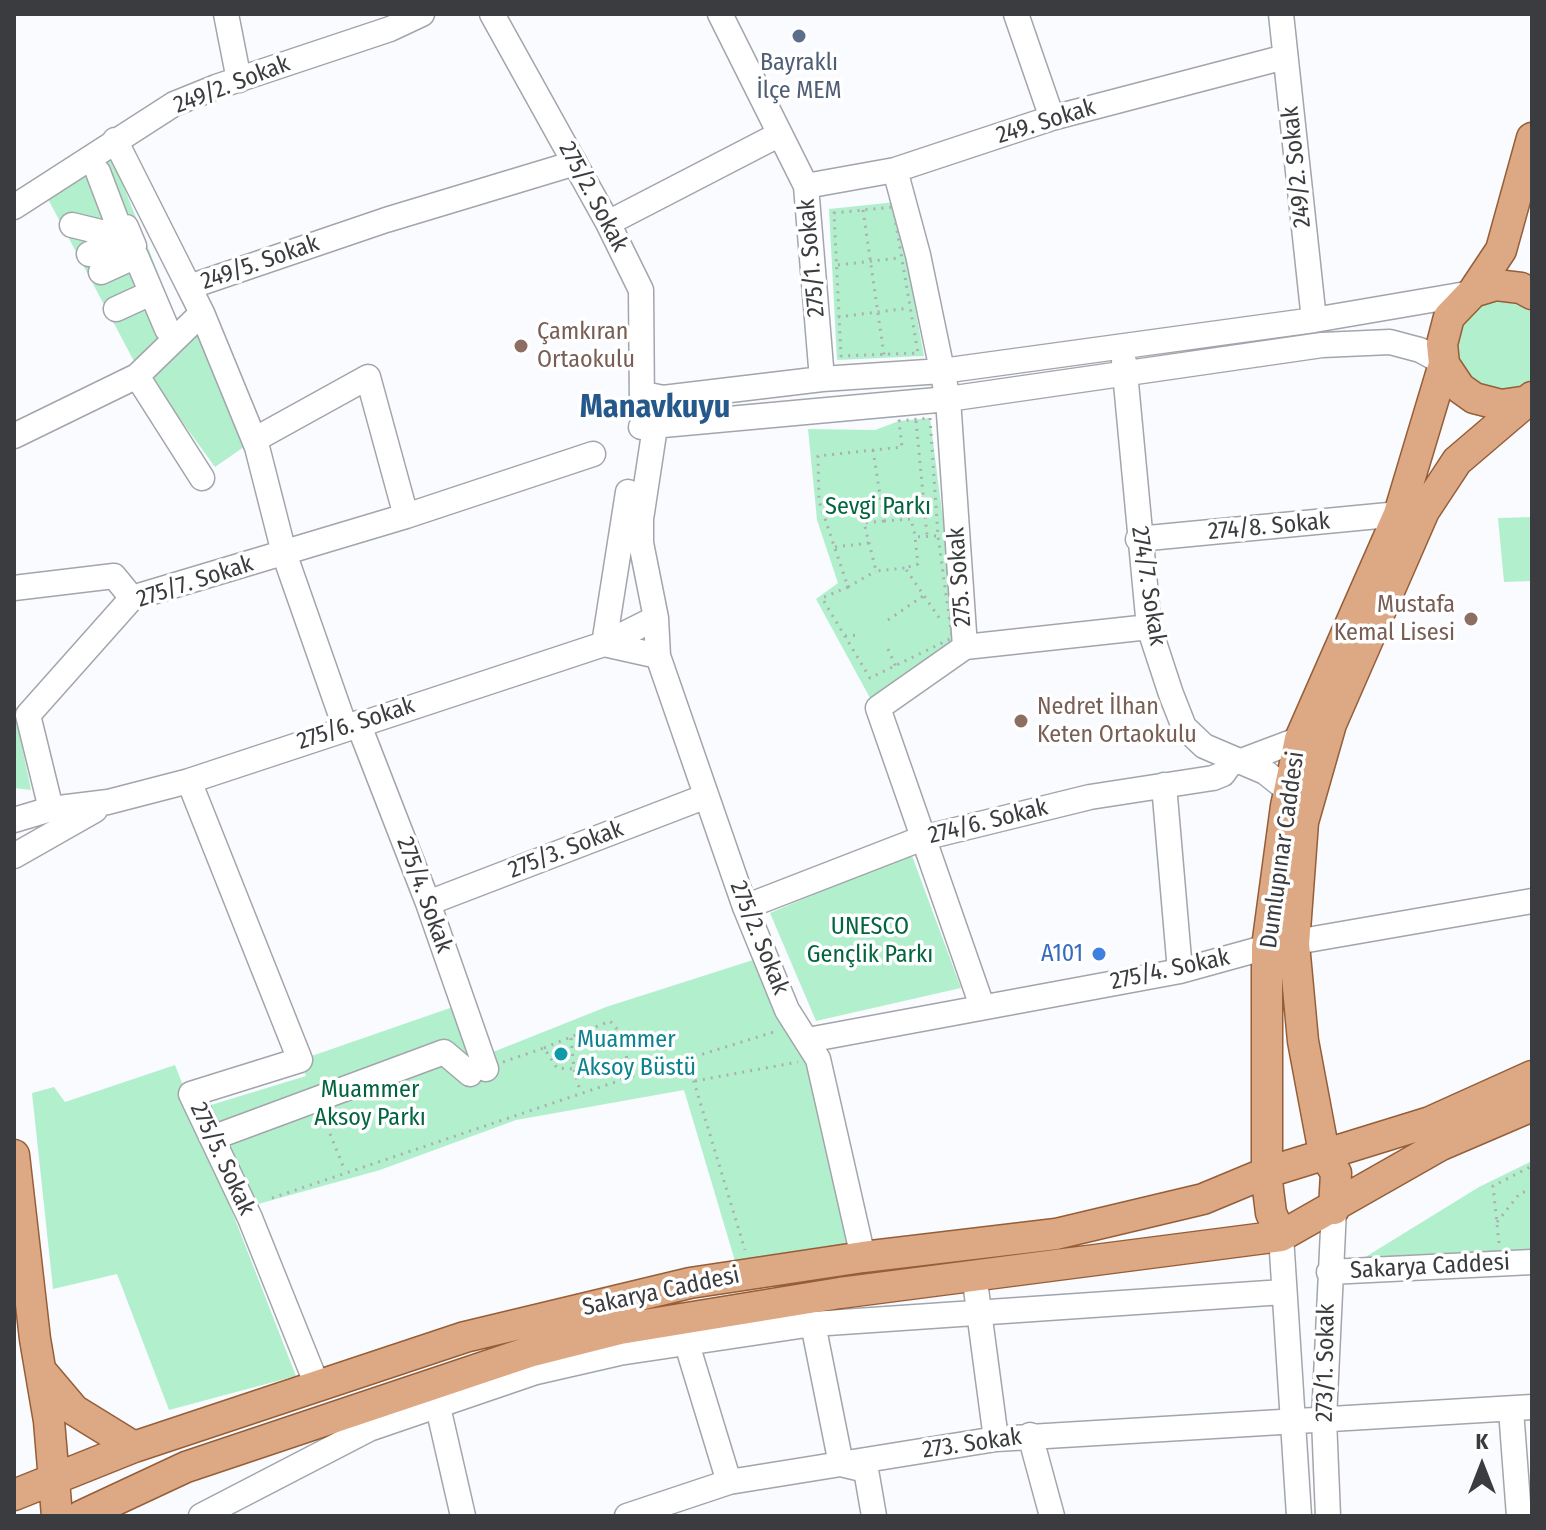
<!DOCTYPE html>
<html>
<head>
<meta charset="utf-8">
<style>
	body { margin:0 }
	#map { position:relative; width:1546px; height:1530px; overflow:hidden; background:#f9fbff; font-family:"Fira Sans Condensed",sans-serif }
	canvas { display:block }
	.frame { position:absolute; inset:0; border:16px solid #3b3c3f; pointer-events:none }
	.north { position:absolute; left:1442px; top:1426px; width:80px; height:80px; -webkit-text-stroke:6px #fff; paint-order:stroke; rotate:0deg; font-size:22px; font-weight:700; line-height:32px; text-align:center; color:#3b3c3f }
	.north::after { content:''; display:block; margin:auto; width:28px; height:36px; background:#3b3c3f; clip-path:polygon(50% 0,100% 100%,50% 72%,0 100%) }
</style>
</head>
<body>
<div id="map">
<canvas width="1546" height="1530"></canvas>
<div class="frame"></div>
<div class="north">K</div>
</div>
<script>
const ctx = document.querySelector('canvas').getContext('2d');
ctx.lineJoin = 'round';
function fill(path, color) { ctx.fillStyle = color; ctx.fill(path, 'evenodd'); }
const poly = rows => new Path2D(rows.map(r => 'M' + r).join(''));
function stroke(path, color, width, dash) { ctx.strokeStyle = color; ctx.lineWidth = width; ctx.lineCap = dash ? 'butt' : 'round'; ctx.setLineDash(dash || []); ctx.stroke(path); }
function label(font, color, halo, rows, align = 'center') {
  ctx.font = font + ' "Fira Sans Condensed",sans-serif'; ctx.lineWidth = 7; ctx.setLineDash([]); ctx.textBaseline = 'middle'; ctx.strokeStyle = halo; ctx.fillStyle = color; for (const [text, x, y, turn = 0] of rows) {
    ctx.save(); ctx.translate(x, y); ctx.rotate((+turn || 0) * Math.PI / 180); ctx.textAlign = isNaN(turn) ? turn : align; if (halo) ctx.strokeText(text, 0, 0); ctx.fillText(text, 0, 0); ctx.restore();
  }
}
const green = poly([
	[112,157,179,326,136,365,48,199],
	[896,202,924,356,837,360,829,209],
	[1487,296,1532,306,1532,384,1502,395,1460,375,1451,329],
	[202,325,254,440,215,467,148,375],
	[930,418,959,645,870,698,816,599,838,583,817,520,808,429,875,430,899,421],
	[1532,517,1532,581,1504,582,1498,518],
	[14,710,15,713,31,790,14,788],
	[911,853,961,988,816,1021,770,913],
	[753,960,814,1079,853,1243,735,1261,684,1090,516,1120,380,1170,251,1206,201,1108,306,1076,300,1060,453,1007,473,1060,606,1007],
	[175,1065,296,1376,169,1410,117,1274,53,1289,32,1093,54,1087,65,1102],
	[1532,1161,1532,1252,1354,1264,1479,1187]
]);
const path = poly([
	[893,207,918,353,841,356,834,213,893,207],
	[863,210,884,355],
	[838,265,898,258],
	[838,317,909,308],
	[930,418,938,536,952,638,870,678,822,598,848,587,819,501,818,456,902,447,899,421,930,418],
	[916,421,927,536],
	[873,450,884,521,864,523,876,571,905,568],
	[884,521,911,519,915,535],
	[936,536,915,537,918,564,905,568,942,622],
	[835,547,869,543],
	[848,587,876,571],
	[888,620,926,594],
	[845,636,858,635],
	[888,649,896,667],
	[571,1038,574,1069,580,1091],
	[544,1048,610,1021,625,1038,627,1063,624,1079,687,1059,745,1250],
	[687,1059,777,1031],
	[503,1062,544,1048,557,1068,574,1069],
	[695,1081,798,1062],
	[324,1119,345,1171],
	[272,1198,624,1079],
	[1497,1222,1520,1193,1532,1190],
	[1499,1243,1493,1186,1532,1166]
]);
const minor = poly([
	[226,14,239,80],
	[492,14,608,223,641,290,642,408],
	[720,14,806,186,822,379],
	[1016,14,1052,118],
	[1281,14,1314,320],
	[115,140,189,287],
	[895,170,918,255,948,399,965,647,1149,627],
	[98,172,120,230,126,227,134,246,117,253,109,234,120,230],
	[806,186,895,170,1052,118,1285,57],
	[14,207,174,104,216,87,390,29,422,14],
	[608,223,780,134],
	[72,225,109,234],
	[89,254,113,243],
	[101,272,136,256,167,329],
	[116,309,151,293],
	[202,313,257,447,284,553,345,727],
	[1124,362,1149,627,1171,694,1184,727,1204,746,1265,772,1289,791],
	[137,376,202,478],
	[644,394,655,427,641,519,641,543,656,618,658,656,745,907,787,1010,818,1059,863,1257],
	[644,394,663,398,822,379,942,371,1314,320,1472,293],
	[641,427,948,399,1322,345,1390,342,1420,350,1444,363],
	[14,436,137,376,202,313,189,287,386,220,575,163],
	[254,440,368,377,406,516,593,454],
	[1138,539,1399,514],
	[14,588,114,576,132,598],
	[604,644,628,492],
	[604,644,658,656],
	[965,647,878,708,982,1006],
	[358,723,428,903,486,1069],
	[1239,762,1300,739],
	[189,781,300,1060,191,1094,250,1218,317,1385],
	[1164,785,1180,971],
	[51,809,28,715,132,598,406,516],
	[14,820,51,809,108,802,189,781,604,644,656,618],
	[14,856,95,810],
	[428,903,704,797],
	[745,907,923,838,1090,797,1213,778,1223,774,1232,761],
	[808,1040,1180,971,1267,947,1532,901],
	[212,1138,444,1052,470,1074],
	[1281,1236,1299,1516],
	[1329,1272,1532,1262],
	[974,1274,996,1439],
	[813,1324,841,1464,866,1470,874,1516],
	[686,1341,729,1482],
	[438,1407,463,1516],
	[1511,1410,1519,1516],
	[1030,1435,1052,1516],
	[201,1516,369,1429,536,1372,619,1353,813,1324,1283,1292],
	[627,1516,729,1482,996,1439,1532,1407],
	[1328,1516,1324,1419,1334,1209]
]);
const major = poly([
	[1473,292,1496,285,1521,288,1532,294],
	[1528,401,1501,405,1474,398,1460,388,1444,364,1442,344,1449,317,1473,292,1501,250,1532,138],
	[1324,1153,1303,1041,1294,944,1303,822,1331,724,1424,511,1457,461,1532,397],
	[1324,1153,1336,1173,1334,1209],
	[14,1155,35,1339,49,1421,57,1516],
	[1281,1236,1271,1213,1267,1181,1267,947,1286,806,1300,739,1399,514,1444,364],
	[41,1371,74,1410,134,1447],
	[14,1495,134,1447,465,1337,690,1283,863,1257,1056,1234,1203,1199,1268,1172,1430,1122,1532,1076],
	[81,1516,186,1467,529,1352,620,1329,840,1293,1281,1236,1441,1145,1532,1106]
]);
const markers = [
	[799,36,8,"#5c6f8a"],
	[521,346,8,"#8d6e63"],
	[1471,619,8,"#8d6e63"],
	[1021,721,8,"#8d6e63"],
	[1099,954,8,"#3f7fe0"],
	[561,1054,8,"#0f9aa8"]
];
const serviceNames = [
	["Bayraklı",799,63],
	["İlçe MEM",799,91]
];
const streetNames = [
	["249/2. Sokak",232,85,-21],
	["249. Sokak",1046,122,-17],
	["249/2. Sokak",1297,167,-96],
	["275/2. Sokak",593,197,62],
	["275/1. Sokak",812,258,-95],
	["249/5. Sokak",260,263,-19],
	["274/8. Sokak",1269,527,-5],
	["275. Sokak",960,577,-94],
	["275/7. Sokak",195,582,-18],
	["274/7. Sokak",1148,586,81],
	["275/6. Sokak",356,724,-18],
	["274/6. Sokak",988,822,-14],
	["275/3. Sokak",566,850,-21],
	["Dumlupınar Caddesi",1283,850,-82],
	["275/4. Sokak",424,895,70],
	["275/2. Sokak",759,938,68],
	["275/4. Sokak",1170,970,-12],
	["275/5. Sokak",222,1159,65],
	["Sakarya Caddesi",1430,1267,-3],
	["Sakarya Caddesi",661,1292,-12],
	["273/1. Sokak",1326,1363,-89],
	["273. Sokak",972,1444,-8]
];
const educationNames = [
	["Çamkıran",537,332],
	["Ortaokulu",537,360],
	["Mustafa",1455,605,"right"],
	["Kemal Lisesi",1455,633,"right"],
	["Nedret İlhan",1037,707],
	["Keten Ortaokulu",1037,735]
];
const parkNames = [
	["Sevgi Parkı",878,507],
	["UNESCO",870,927],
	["Gençlik Parkı",870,955],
	["Muammer",370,1090],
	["Aksoy Parkı",370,1118]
];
const shopNames = [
	["A101",1083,954]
];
const cultureNames = [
	["Muammer",577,1040],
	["Aksoy Büstü",577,1068]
];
const districtNames = [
	["Manavkuyu",655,408]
];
fill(green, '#b2f0cd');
stroke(minor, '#a2a5ab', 27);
stroke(major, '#965e37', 33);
stroke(path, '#acaeb1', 3, [2, 6]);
stroke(minor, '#fff', 24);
stroke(major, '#dda984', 30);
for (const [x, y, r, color] of markers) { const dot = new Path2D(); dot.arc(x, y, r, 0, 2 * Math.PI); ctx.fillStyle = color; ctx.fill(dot); stroke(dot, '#fff', 3); }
label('24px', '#4e5e75', '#fff', serviceNames);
label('24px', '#3b3c3f', '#fff', streetNames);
label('24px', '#785e54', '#fff', educationNames, 'left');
label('24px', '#03653f', '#fff', parkNames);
label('24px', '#366cbe', '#fff', shopNames, 'right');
label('24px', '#0d838f', '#fff', cultureNames, 'left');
label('bold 32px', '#25588b', '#fff', districtNames);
</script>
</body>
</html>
